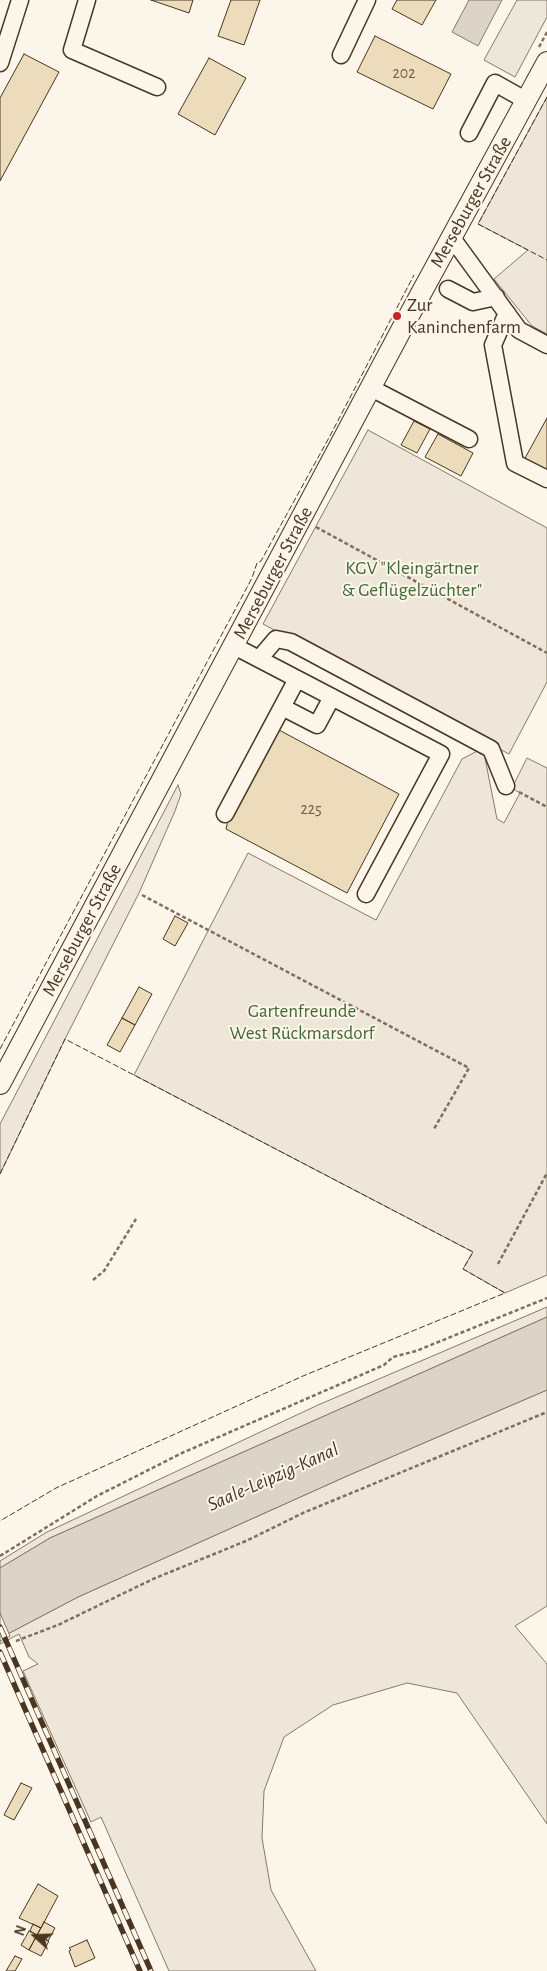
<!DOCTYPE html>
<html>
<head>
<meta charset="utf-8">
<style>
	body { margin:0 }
	#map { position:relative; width:547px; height:1971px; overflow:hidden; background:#fbf6e9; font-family:"Alegreya Sans",sans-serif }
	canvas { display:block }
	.north { position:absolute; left:10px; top:1911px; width:50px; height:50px; -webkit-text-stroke:4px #fbf6e9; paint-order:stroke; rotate:290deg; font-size:14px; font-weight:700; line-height:20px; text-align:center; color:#4a3520 }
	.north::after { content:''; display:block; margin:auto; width:18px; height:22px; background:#4a3520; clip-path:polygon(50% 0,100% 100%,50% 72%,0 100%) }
</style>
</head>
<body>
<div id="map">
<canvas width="547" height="1971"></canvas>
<div class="north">N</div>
</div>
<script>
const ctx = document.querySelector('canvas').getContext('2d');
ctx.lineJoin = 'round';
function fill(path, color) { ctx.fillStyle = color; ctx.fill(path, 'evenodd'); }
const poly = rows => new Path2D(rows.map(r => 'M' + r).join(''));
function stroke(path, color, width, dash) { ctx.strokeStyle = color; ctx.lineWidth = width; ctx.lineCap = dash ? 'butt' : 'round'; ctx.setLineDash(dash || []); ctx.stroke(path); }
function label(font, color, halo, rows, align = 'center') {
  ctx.font = font + ' "Alegreya Sans",sans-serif'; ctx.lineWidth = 4; ctx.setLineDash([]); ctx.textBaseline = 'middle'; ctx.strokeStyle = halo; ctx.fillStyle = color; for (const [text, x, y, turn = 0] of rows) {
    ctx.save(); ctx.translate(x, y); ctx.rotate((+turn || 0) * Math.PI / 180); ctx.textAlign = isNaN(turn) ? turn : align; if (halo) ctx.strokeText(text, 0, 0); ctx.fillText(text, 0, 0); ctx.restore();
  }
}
const green = poly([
	[547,97,547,334,532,326,494,279,528,250,478,224,547,97],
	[368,430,547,528,547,682,509,754,263,624,368,430],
	[483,748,497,819,504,823,520,793,512,788,527,758,547,768,547,1275,505,1293,463,1269,473,1252,134,1075,248,853,376,920,462,759,483,748],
	[178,785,181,794,175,811,139,893,65,1039,0,1174,0,1124,178,785],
	[547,1307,547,1317,50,1538,0,1568,0,1561,47,1532,318,1405,547,1307],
	[547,1390,547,1606,515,1626,547,1664,547,1824,457,1693,407,1683,333,1705,284,1737,264,1791,262,1838,271,1890,316,1971,169,1971,101,1817,91,1822,23,1671,38,1664,29,1657,19,1634,0,1644,0,1638,78,1597,347,1476,547,1390]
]);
const parking = poly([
	[517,0,547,0,547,17,515,77,484,60,517,0]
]);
const water = poly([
	[469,0,502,0,478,46,452,32,469,0],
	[547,1317,547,1390,347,1476,78,1597,0,1638,0,1568,50,1538,547,1317]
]);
const pier = poly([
	[0,1613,10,1636,0,1641,0,1613]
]);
const building = poly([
	[151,0,193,0,189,13,151,0],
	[231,0,260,0,244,45,218,36,231,0],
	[397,0,436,0,422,25,392,9,397,0],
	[375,36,451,74,433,109,357,72,375,36],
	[24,54,59,72,0,181,0,98,24,54],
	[209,58,246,78,215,135,178,114,209,58],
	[547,418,547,472,524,460,547,418],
	[414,421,430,429,417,453,401,445,414,421],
	[438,434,473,453,461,476,425,457,438,434],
	[279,730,399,794,347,893,226,829,229,816,242,790,253,780,255,766,270,740,279,730],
	[175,916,188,923,175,946,163,939,175,916],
	[139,987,152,994,135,1025,122,1018,139,987],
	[122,1018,135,1025,120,1052,107,1045,122,1018],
	[21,1783,32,1788,14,1820,4,1815,21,1783],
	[38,1884,58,1896,41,1928,19,1918,38,1884],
	[44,1922,55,1928,48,1941,37,1935,44,1922],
	[33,1924,41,1928,37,1935,30,1931,33,1924],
	[29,1931,37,1935,29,1950,21,1945,29,1931],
	[37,1935,49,1941,41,1956,29,1950,37,1935],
	[87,1940,95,1958,75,1967,69,1951,71,1950,69,1948,87,1940],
	[15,1956,22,1959,15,1971,6,1971,15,1956]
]);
const path = poly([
	[539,47,547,32],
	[316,527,547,653],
	[519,792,547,807],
	[142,895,469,1068,434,1129],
	[498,1264,547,1173],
	[93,1280,104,1271,136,1219],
	[0,1556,97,1496,182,1453,384,1365,393,1357,416,1351,547,1298],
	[16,1641,58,1625,153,1579,246,1541,303,1513,547,1412]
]);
const minor = poly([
	[87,0,72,50,157,87],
	[341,55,367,0],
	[0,63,20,0],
	[469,133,495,83,527,101],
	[452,238,519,330,547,345],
	[448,289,473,302,496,297],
	[507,313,493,345,515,463,547,479],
	[371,388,469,439],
	[234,646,259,659,276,639,291,642,491,749,506,786],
	[259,659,441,754,366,894],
	[282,707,317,725,332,697],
	[225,814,297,679]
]);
const major = poly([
	[0,1084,406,321,547,62]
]);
const rail = poly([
	[0,1627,151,1971],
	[0,1652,140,1971]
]);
const fence = poly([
	[547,97,478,224,547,260],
	[0,1049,252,578,257,563,261,561,331,434,414,275],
	[0,1174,65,1039,473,1252,463,1269,505,1293,303,1376,56,1488,0,1521]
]);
const markers = [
	[397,316,5,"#c62828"]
];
const numberNames = [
	["202",404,73],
	["225",311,809]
];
const streetNames = [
	["Merseburger Straße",471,202,-61],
	["Merseburger Straße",273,573,-62],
	["Merseburger Straße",82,930,-62]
];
const poiNames = [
	["Zur",407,305],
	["Kaninchenfarm",407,327]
];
const parkNames = [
	["KGV \"Kleingärtner",412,568],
	["& Geflügelzüchter\"",412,590],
	["Gartenfreunde",302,1011],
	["West Rückmarsdorf",302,1033]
];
const waterNames = [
	["Saale-Leipzig-Kanal",273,1477,-24]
];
fill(green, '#ede6d9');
stroke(green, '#887966', 1);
fill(parking, '#ede7d9');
stroke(parking, '#887966', 1);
fill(water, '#dcd4c6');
stroke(water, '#887966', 1);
fill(pier, '#fbf6e9');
stroke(pier, '#887966', 1);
fill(building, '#ecdcbc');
stroke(building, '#4a3520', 1);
stroke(minor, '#4a3520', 19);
stroke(major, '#4a3520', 22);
stroke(path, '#7f6f5c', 2.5, [4, 2.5]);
stroke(minor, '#fbf6e9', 16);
stroke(major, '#fbf6e9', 20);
stroke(rail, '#4a3520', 5.5);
stroke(rail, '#fbf6e9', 4, [11]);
stroke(fence, '#4a3520', 1, [6, 2.5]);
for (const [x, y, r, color] of markers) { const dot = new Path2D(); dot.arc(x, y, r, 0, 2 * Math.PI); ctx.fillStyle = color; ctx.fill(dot); stroke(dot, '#fbf6e9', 2); }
label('16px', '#725f47', null, numberNames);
label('19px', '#4a3520', '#fbf6e9', streetNames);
label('19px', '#4a3520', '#fbf6e9', poiNames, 'left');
label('19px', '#436837', '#fbf6e9', parkNames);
label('italic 20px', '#4a3520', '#fbf6e9', waterNames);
</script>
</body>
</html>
